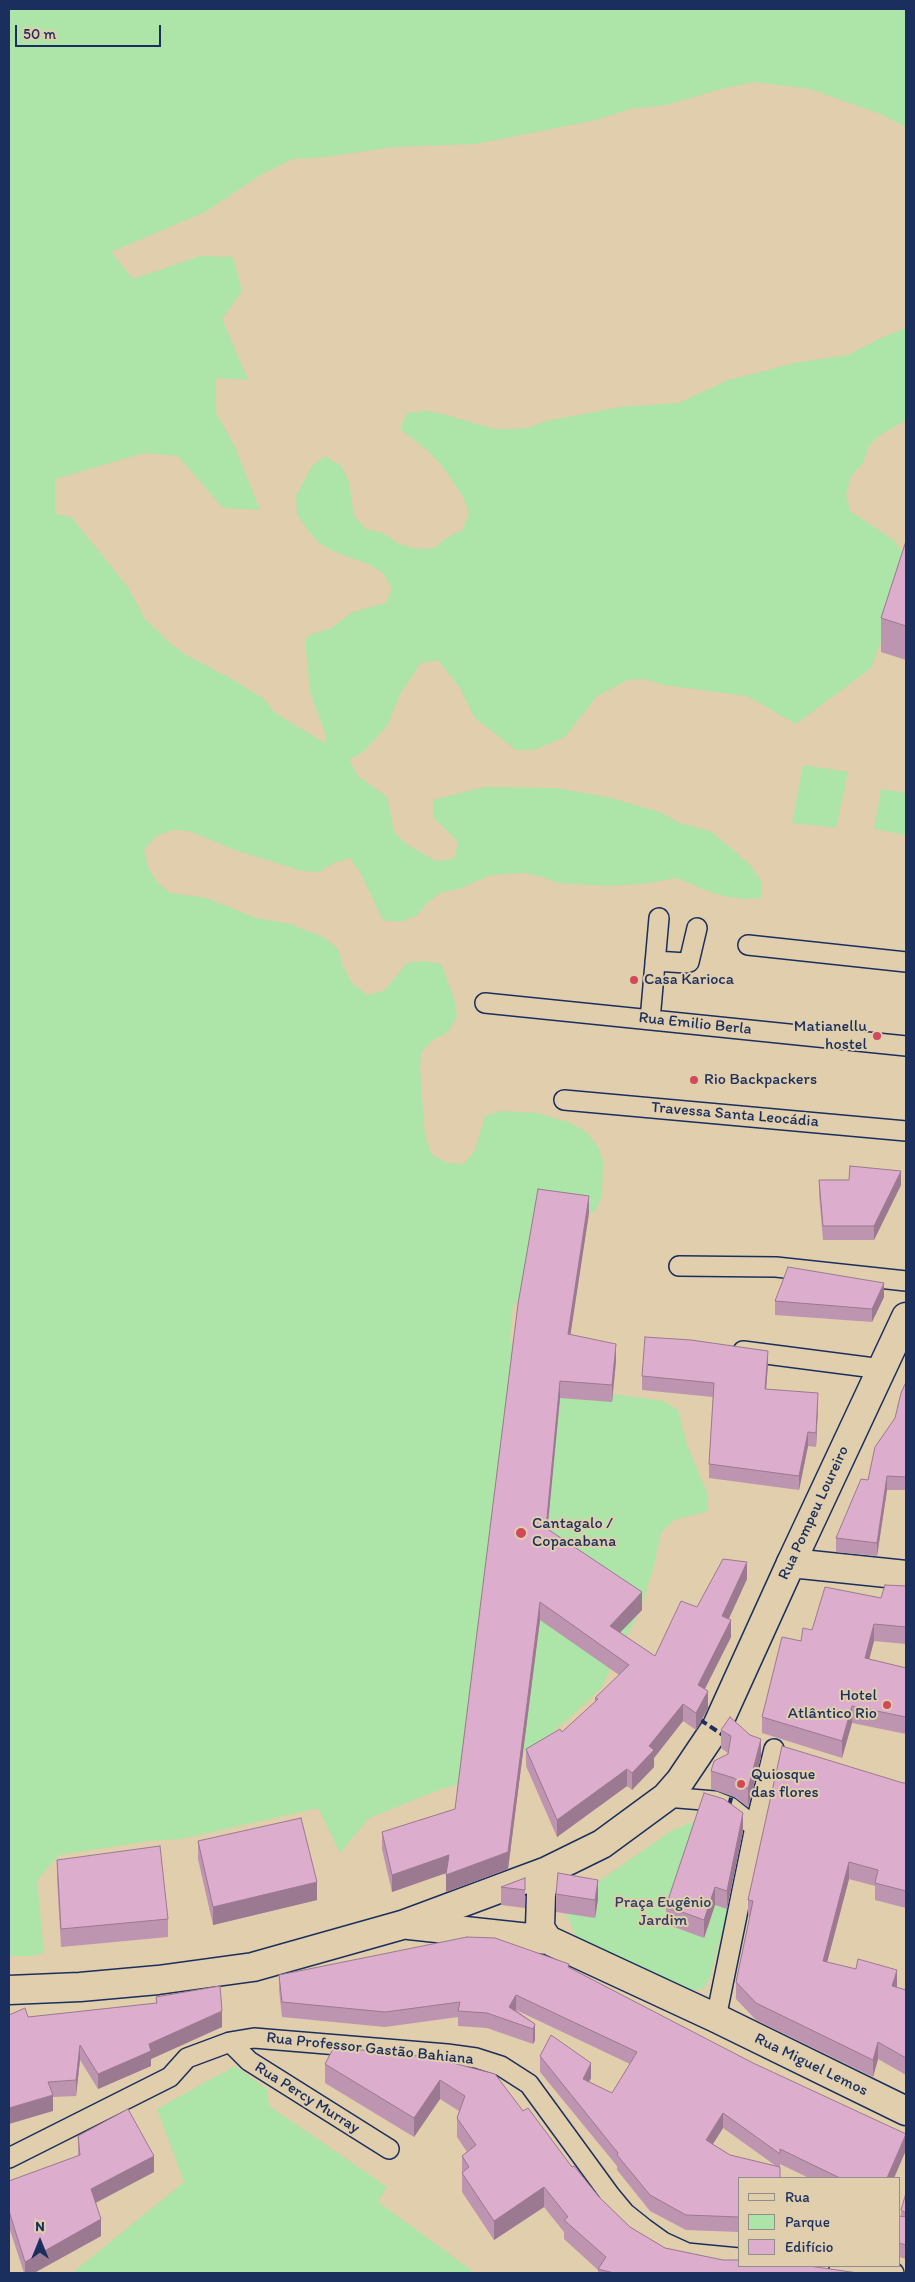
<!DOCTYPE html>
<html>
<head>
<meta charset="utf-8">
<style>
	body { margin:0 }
	#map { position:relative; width:915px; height:2282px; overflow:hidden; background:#e0ceac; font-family:Itim,sans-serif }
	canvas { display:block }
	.frame { position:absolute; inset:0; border:10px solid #1b2f5e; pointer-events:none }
	.legend { position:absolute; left:738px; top:2177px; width:162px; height:90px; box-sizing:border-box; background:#e0ceac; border:1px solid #918e8d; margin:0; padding:6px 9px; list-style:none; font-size:15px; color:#1b2f5e }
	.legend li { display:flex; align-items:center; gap:10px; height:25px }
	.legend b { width:25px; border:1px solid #918e8d }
	.north { position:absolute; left:15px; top:2217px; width:50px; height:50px; -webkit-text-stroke:4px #e0ceac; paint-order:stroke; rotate:0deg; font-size:14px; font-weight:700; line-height:20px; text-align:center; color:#1b2f5e }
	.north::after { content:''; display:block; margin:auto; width:18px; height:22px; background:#1b2f5e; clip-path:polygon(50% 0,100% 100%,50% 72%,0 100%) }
	.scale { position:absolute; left:15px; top:25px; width:146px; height:22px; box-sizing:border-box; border:2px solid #1b2f5e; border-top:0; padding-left:6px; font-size:15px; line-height:18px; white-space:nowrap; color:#1b2f5e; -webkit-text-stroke:4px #e0ceac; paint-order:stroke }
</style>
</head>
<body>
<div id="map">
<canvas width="915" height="2282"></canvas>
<div class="frame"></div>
<ul class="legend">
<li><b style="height:6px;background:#e0ceac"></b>Rua</li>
<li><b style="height:14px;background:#ade4a7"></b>Parque</li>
<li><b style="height:14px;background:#ddadce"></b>Edifício</li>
</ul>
<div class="north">N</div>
<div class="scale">50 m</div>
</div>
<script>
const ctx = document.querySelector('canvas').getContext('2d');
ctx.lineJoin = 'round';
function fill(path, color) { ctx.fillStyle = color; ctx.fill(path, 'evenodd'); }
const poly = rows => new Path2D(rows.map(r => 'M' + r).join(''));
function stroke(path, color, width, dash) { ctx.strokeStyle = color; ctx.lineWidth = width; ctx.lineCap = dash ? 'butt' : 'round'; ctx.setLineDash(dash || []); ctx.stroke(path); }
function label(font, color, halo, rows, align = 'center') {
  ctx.font = font + ' Itim,sans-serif'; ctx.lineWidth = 4; ctx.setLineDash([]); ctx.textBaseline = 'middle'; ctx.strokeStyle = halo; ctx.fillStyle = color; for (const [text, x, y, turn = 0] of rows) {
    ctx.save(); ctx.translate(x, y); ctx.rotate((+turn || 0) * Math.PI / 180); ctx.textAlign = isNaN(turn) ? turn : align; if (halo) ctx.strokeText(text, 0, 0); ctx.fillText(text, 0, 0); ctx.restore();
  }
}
const green = poly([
	[9,9,906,9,906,127,880,114,810,89,754,82,721,89,666,105,630,109,596,120,476,144,393,147,326,157,292,159,262,174,205,212,111,252,133,279,200,256,233,257,242,291,222,319,248,380,215,378,216,413,233,443,260,510,223,508,178,456,144,453,55,479,55,514,71,517,127,586,145,619,172,645,186,655,235,681,264,699,275,713,326,744,326,736,310,692,305,639,312,634,330,629,353,612,386,603,392,589,383,573,368,564,335,552,319,543,307,529,297,514,296,496,312,466,325,456,341,466,349,482,354,516,366,529,383,533,399,544,417,549,434,548,448,537,463,530,469,512,462,495,442,466,428,451,400,429,407,413,427,411,443,414,494,429,512,429,528,428,546,421,621,407,679,403,726,381,795,363,848,355,881,338,906,328,906,420,880,435,869,446,863,463,851,476,846,495,850,511,895,541,904,556,900,589,871,668,796,724,747,696,663,685,645,679,628,680,597,696,565,737,534,750,516,750,475,718,460,688,438,660,421,663,401,693,387,726,364,751,349,760,358,776,387,797,394,832,406,844,436,861,454,859,458,842,433,817,433,800,484,787,557,788,611,798,662,813,677,822,712,832,751,866,761,881,762,898,745,899,728,897,710,892,677,878,643,884,608,886,558,883,542,877,525,873,491,875,459,889,442,892,428,902,416,916,400,922,383,920,360,872,350,858,334,863,319,872,302,871,235,850,189,831,172,830,156,836,144,850,148,867,157,882,170,893,206,898,256,918,290,924,325,938,338,949,343,966,352,983,367,995,384,991,407,963,424,961,441,964,454,998,457,1017,448,1032,433,1040,421,1052,420,1069,425,1137,432,1155,447,1163,464,1164,475,1150,485,1116,501,1111,537,1113,571,1123,586,1132,597,1145,603,1161,602,1196,595,1212,578,1214,527,1295,513,1305,510,1339,515,1355,613,1394,663,1401,678,1410,687,1445,707,1493,708,1511,674,1520,661,1533,654,1566,640,1610,601,1688,575,1713,535,1747,474,1779,439,1790,369,1818,340,1853,318,1808,181,1839,149,1841,59,1855,37,1880,44,1953,31,1956,9,1956],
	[803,765,848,772,836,828,792,823],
	[881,789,906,793,906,835,874,829],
	[697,1820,736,1825,745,1833,745,1844,710,1977,703,1989,684,1990,587,1946,576,1937,566,1913,592,1886,671,1831],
	[235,2066,267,2089,269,2106,387,2187,378,2202,471,2270,471,2273,72,2273,184,2182,157,2109]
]);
const street = poly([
	[748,945,906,962],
	[655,961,686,963,689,962,697,928],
	[485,1003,906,1046],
	[650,1020,659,918],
	[564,1100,906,1131],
	[679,1266,776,1267,906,1281],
	[743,1351,882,1369],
	[666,1797,715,1801,730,1807,755,1827],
	[716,2018,755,1827,774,1749],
	[230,2042,249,2061,389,2149],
	[9,2158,170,2077,187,2058,230,2042,254,2038,447,2054,476,2058,501,2066,529,2084,610,2195,625,2213,645,2229,663,2242,687,2253,739,2258],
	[839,2266,894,2273]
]);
const secondary = poly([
	[791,1563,906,1317]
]);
const primary = poly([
	[547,1871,541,1894,540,1928,548,1940],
	[409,1925,548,1940,716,2018,906,2111],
	[9,1990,80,1987,158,1980,253,1967,402,1925,547,1871,602,1844,666,1797,680,1781,717,1726,791,1563,906,1575]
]);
const rail = poly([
	[690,1713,732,1741],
	[726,1817,735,1783]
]);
const wall = poly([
	[906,541,906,660,881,652,881,618],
	[819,1180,849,1180,901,1185,874,1240,823,1240,819,1194],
	[589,1213,570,1334,616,1361,612,1402,560,1398,547,1529,642,1610,620,1632,655,1656,697,1607,747,1579,729,1619,731,1637,705,1689,708,1708,696,1730,683,1721,654,1758,654,1767,632,1790,627,1786,557,1837,526,1766,526,1749,562,1732,595,1702,595,1698,619,1675,540,1620,508,1869,446,1892,446,1873,392,1892,382,1849,382,1832,455,1809],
	[884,1297,872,1322,775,1315,775,1301],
	[768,1365,766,1389,818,1406,816,1447,808,1446,799,1490,709,1478,709,1464,713,1397,642,1390,642,1376],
	[906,1382,906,1490,887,1490,877,1556,836,1552,836,1538,868,1480,895,1418],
	[906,1586,906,1644,874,1641,869,1659,906,1668,906,1734,852,1723,842,1758,762,1733,762,1717,801,1641,812,1630,881,1598],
	[721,1730,761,1757,748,1807,734,1797,711,1789,711,1771,728,1754,728,1753,721,1748],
	[903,1783,906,1783,906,1908,875,1900,875,1886,849,1879,827,1962,896,1987,906,1990,906,2075,878,2059,873,2077,756,2020,736,1999,736,1982,750,1917,748,1916,748,1900],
	[743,1831,727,1909,715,1905,704,1938,666,1924,666,1906],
	[198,1841,317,1900,213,1925,198,1859],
	[57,1860,168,1919,168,1937,61,1947,57,1878],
	[525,1878,525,1908,501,1905,501,1887],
	[556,1894,598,1899,595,1918,556,1912],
	[569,1968,906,2150,894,2178,809,2178,780,2164,780,2178,739,2178,739,2232,686,2230,650,2211,617,2170,617,2166,540,2072,540,2056,591,2078,589,2082,612,2093,630,2064,516,2010,535,2024,535,2040,533,2044,487,2028,458,2026,458,2017,385,2027,282,2017,279,1990,279,1975],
	[723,2128,776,2166,730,2155,713,2144],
	[156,1997,222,2027,151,2059,151,2066,98,2089,80,2060,76,2096,53,2097,53,2111,28,2017,156,2003],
	[455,2063,523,2111,599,2197,630,2227,665,2248,723,2260,858,2273,598,2273,598,2270,564,2239,564,2232,544,2207,494,2240,462,2192,462,2156,467,2152,457,2137,457,2118,459,2111,440,2099,414,2137,325,2083,325,2064],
	[78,2136,154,2172,96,2203,101,2236,34,2273,24,2273,9,2227,9,2181,78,2156],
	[906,2193,906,2259,899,2257,899,2217,901,2216,901,2210]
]);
const shadedWall = poly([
	[901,1171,901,1185,874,1240,874,1226],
	[589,1196,589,1213,568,1351,568,1334],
	[884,1283,884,1297,872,1322,872,1309],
	[616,1344,616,1361,612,1402,612,1385],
	[768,1351,768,1365,765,1403,765,1389],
	[560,1381,560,1398,546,1545,546,1528],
	[818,1393,818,1406,816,1447,816,1433],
	[808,1432,808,1446,799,1490,799,1476],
	[887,1476,887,1490,877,1556,877,1543],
	[747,1562,747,1579,722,1633,722,1616],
	[642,1592,642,1610,610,1643,610,1626],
	[540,1602,540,1620,508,1869,446,1892,446,1875],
	[731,1620,731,1637,698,1702,698,1685],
	[874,1624,874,1641,865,1675,865,1658],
	[708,1691,708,1708,696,1730,696,1713],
	[683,1704,683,1721,654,1758,654,1767,632,1790,632,1773,649,1746],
	[852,1706,852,1723,842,1758,842,1741],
	[761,1739,761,1757,748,1807,748,1789],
	[627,1769,627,1786,557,1837,557,1820],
	[743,1813,743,1831,727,1909,727,1891],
	[449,1855,449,1872,392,1892,392,1875],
	[849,1862,849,1879,823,1978,823,1961],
	[598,1880,598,1899,595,1918,595,1900],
	[317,1882,317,1900,213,1925,213,1907],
	[715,1887,715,1905,704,1938,704,1920],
	[897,1970,897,1987,892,2003,892,1986],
	[516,1995,516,2010,509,2022,509,2007],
	[222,2011,222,2027,151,2059,151,2066,98,2089,98,2074,149,2044],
	[535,2024,535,2040,533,2044,533,2029],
	[878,2042,878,2059,873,2077,873,2060],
	[80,2045,80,2060,76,2096,76,2080],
	[591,2063,591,2078,583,2094,583,2079],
	[440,2080,440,2099,414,2137,414,2118],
	[53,2095,53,2111,9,2124,9,2108],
	[723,2113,723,2128,706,2155,706,2140],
	[906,2134,906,2150,894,2178,887,2178],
	[154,2156,154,2172,91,2205,91,2189],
	[544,2187,544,2207,494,2240,494,2221],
	[101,2219,101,2236,34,2273,25,2273,25,2262]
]);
const building = poly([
	[906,541,906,626,881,618,906,541],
	[850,1166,901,1171,874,1226,823,1226,819,1180,849,1180,850,1166],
	[538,1189,589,1196,568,1334,616,1344,612,1385,560,1381,546,1528,642,1592,610,1626,655,1656,681,1601,697,1607,723,1559,747,1562,722,1616,731,1620,698,1685,708,1691,696,1713,683,1704,649,1746,654,1750,632,1773,627,1769,557,1820,526,1749,560,1729,562,1732,598,1699,595,1698,629,1665,540,1602,508,1852,446,1875,449,1855,392,1875,382,1832,455,1809,518,1304,538,1189],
	[788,1267,884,1283,872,1309,775,1301,788,1267],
	[645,1337,691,1340,768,1351,765,1389,818,1393,816,1433,808,1432,799,1476,709,1464,714,1383,642,1376,645,1337],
	[906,1382,906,1477,887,1476,877,1543,836,1538,861,1479,868,1480,875,1447,895,1418,901,1393,906,1382],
	[885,1585,906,1586,906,1627,874,1624,865,1658,906,1668,906,1717,852,1706,842,1741,762,1717,782,1637,801,1641,803,1628,812,1630,825,1587,881,1598,885,1585],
	[730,1717,750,1735,761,1739,748,1789,734,1778,711,1771,714,1761,728,1754,731,1736,721,1730,730,1717],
	[782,1746,903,1783,906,1783,906,1891,875,1883,878,1870,849,1862,823,1961,856,1969,858,1959,897,1970,892,1986,906,1990,906,2058,878,2042,873,2060,756,2003,736,1982,753,1901,748,1900,782,1746],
	[704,1793,724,1799,743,1813,727,1891,715,1887,704,1920,666,1906,704,1793],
	[301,1818,317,1882,213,1907,198,1841,301,1818],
	[160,1846,168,1919,61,1929,57,1860,160,1846],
	[558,1873,598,1880,595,1900,556,1894,558,1873],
	[525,1878,525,1890,501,1887,525,1878],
	[467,1937,495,1938,569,1964,568,1967,753,2063,906,2134,887,2178,840,2178,780,2149,780,2154,723,2113,706,2140,730,2155,780,2167,780,2178,739,2178,739,2217,686,2215,650,2195,617,2155,618,2153,540,2056,551,2035,591,2063,583,2079,612,2093,637,2052,516,1995,509,2007,535,2024,533,2029,487,2013,458,2011,460,2002,385,2012,282,2002,279,1975,467,1937],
	[220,1986,222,2011,149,2044,151,2051,98,2074,80,2045,76,2080,48,2082,53,2095,9,2108,9,2015,25,2008,28,2017,157,2003,156,1997,220,1986],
	[334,2047,455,2060,453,2063,495,2074,523,2111,528,2108,572,2167,574,2166,599,2197,630,2227,665,2248,723,2260,739,2260,739,2266,809,2266,858,2273,614,2273,598,2269,606,2257,564,2220,568,2217,544,2187,494,2221,462,2173,469,2167,462,2156,476,2145,457,2118,465,2096,440,2080,414,2118,325,2064,334,2047],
	[128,2109,154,2156,91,2189,101,2219,25,2262,9,2211,9,2181,80,2155,78,2136,128,2109],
	[906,2193,906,2213,901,2210,906,2193],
	[899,2216,906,2217,906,2245,899,2243,899,2216]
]);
const markers = [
	[634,980,5,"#d1495b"],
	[877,1036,5,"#d1495b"],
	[694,1080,5,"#d1495b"],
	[521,1533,6,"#d1495b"],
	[887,1705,5,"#d1495b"],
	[741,1784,5,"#d1495b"]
];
const poiNames = [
	["Casa Karioca",644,980],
	["Matianellu",867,1027,"right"],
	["hostel",867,1045,"right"],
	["Rio Backpackers",704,1080],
	["Cantagalo /",532,1524],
	["Copacabana",532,1542],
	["Hotel",877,1696,"right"],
	["Atlântico Rio",877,1714,"right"],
	["Quiosque",751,1775],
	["das flores",751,1793]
];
const streetNames = [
	["Rua Emilio Berla",695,1024,6],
	["Travessa Santa Leocádia",735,1115,5],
	["Rua Pompeu Loureiro",814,1513,-65],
	["Rua Professor Gastão Bahiana",370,2049,6],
	["Rua Miguel Lemos",811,2065,26],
	["Rua Percy Murray",307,2098,32]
];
const parkNames = [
	["Praça Eugênio",663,1903],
	["Jardim",663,1921]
];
fill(green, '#ade4a7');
stroke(street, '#1b2f5e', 22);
stroke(secondary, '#1b2f5e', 31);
stroke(primary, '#1b2f5e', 31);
stroke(street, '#e0ceac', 19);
stroke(secondary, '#e0ceac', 28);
stroke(primary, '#e0ceac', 28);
stroke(rail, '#1b2f5e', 4, [8, 4]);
fill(wall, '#be95b1');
fill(shadedWall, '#9b7990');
fill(building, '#ddadce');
stroke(building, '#9b7990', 1);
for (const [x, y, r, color] of markers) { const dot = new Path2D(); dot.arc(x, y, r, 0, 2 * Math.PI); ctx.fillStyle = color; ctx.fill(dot); stroke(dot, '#e0ceac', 2); }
label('16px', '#1b2f5e', '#e0ceac', poiNames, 'left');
label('16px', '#1b2f5e', '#e0ceac', streetNames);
label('16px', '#2a4165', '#e0ceac', parkNames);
</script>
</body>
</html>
